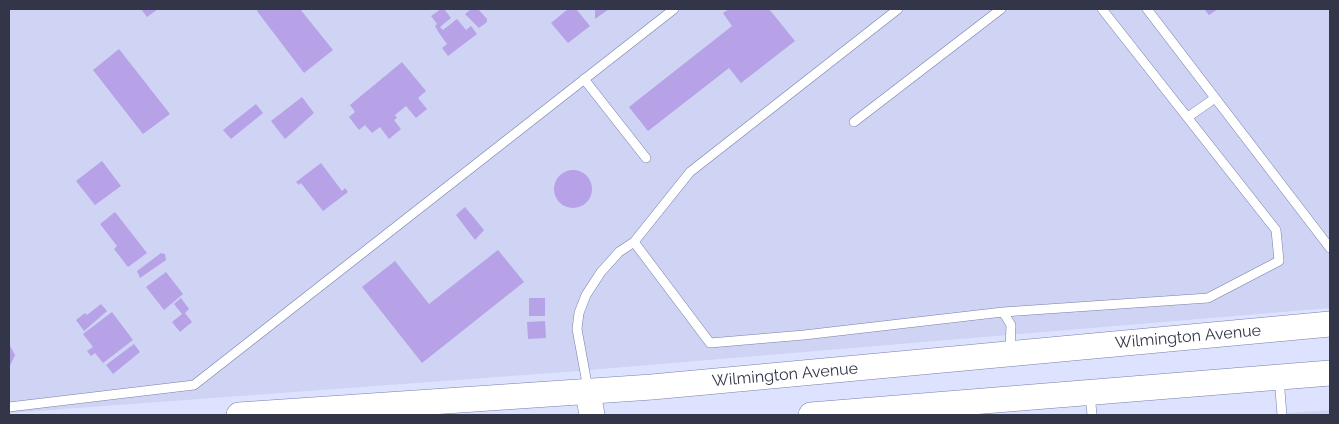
<!DOCTYPE html>
<html>
<head>
<meta charset="utf-8">
<style>
	body { margin:0 }
	#map { position:relative; width:1339px; height:424px; overflow:hidden; background:#dde2ff; font-family:Raleway,sans-serif }
	canvas { display:block }
	.frame { position:absolute; inset:0; border:10px solid #333648; pointer-events:none }
</style>
</head>
<body>
<div id="map">
<canvas width="1339" height="424"></canvas>
<div class="frame"></div>
</div>
<script>
const ctx = document.querySelector('canvas').getContext('2d');
ctx.lineJoin = 'round';
function fill(path, color) { ctx.fillStyle = color; ctx.fill(path, 'evenodd'); }
const poly = rows => new Path2D(rows.map(r => 'M' + r).join(''));
function stroke(path, color, width, dash) { ctx.strokeStyle = color; ctx.lineWidth = width; ctx.lineCap = dash ? 'butt' : 'round'; ctx.setLineDash(dash || []); ctx.stroke(path); }
function label(font, color, halo, rows, align = 'center') {
  ctx.font = font + ' Raleway,sans-serif'; ctx.lineWidth = 5; ctx.setLineDash([]); ctx.textBaseline = 'middle'; ctx.strokeStyle = halo; ctx.fillStyle = color; for (const [text, x, y, turn = 0] of rows) {
    ctx.save(); ctx.translate(x, y); ctx.rotate((+turn || 0) * Math.PI / 180); ctx.textAlign = isNaN(turn) ? turn : align; if (halo) ctx.strokeText(text, 0, 0); ctx.fillText(text, 0, 0); ctx.restore();
  }
}
const built = poly([
	[9,9,1330,9,1330,308,565,372,9,413],
	[1330,410,1330,415,1264,415]
]);
const building = poly([
	[141,9,158,9,147,17],
	[259,9,300,9,333,50,304,73,257,11],
	[441,9,444,9,451,18,440,27,443,30,457,19,466,30,471,26,477,34,448,56,442,48,447,44,439,33,435,26,437,24,431,16],
	[471,9,478,9,487,19,487,22,479,28,465,14],
	[568,9,576,9,590,26,568,43,551,23],
	[595,9,609,9,595,19],
	[729,9,769,9,795,41,741,83,729,68,648,131,629,107,732,26,723,13],
	[1204,9,1218,9,1209,15],
	[119,49,170,114,143,134,93,70],
	[402,62,426,91,418,98,427,109,416,118,406,106,395,115,397,118,394,120,401,129,389,139,380,127,372,133,365,125,359,130,349,117,355,112,350,105],
	[302,97,314,113,285,139,271,121],
	[256,104,263,113,231,139,223,130],
	[102,161,121,186,95,205,76,181],
	[321,163,342,191,345,188,348,192,323,211,301,183,299,185,296,182],
	'554 189a19 19 0 1 1 38 0a19 19 0 1 1-38 0Z',
	[465,207,484,230,475,240,456,215],
	[115,212,147,253,128,267,114,249,117,246,100,224],
	[498,250,524,282,422,363,362,287,395,261,429,304],
	[161,253,165,254,166,260,140,278,137,271],
	[166,272,183,294,164,310,146,287],
	[181,298,189,309,185,313,192,322,180,332,172,322,182,314,174,304],
	[529,298,545,298,545,316,529,316],
	[101,304,107,311,84,331,76,320,85,313,87,315],
	[112,312,133,340,103,363,95,353,91,356,87,351,93,347,83,334],
	[545,321,546,338,528,339,527,322],
	[9,344,15,355,9,368],
	[134,344,140,352,113,374,106,365]
]);
const lane = poly([
	[1147,9,1330,248],
	[584,79,646,158],
	[1188,117,1215,98],
	[854,122,1001,9],
	[634,242,710,343,804,335,1003,312,1011,325,1010,351],
	[1003,312,1208,298,1279,261,1276,230,1102,9],
	[1279,378,1282,415],
	[588,389,577,329,579,313,586,295,601,272,619,252,634,242,690,172,898,9],
	[1090,393,1092,415],
	[9,407,194,385,674,9]
]);
const secondary = poly([
	[588,392,592,415],
	[239,415,652,387,1330,324],
	[811,415,1330,373]
]);
const streetNames = [
	["Wilmington Avenue",1188,337,-5],
	["Wilmington Avenue",785,375,-5]
];
fill(built, '#cfd3f4');
fill(building, '#b7a2e7');
stroke(lane, '#787faa', 10);
stroke(secondary, '#787faa', 26);
stroke(lane, '#fff', 9);
stroke(secondary, '#fff', 25);
label('16px', '#333648', '#fff', streetNames);
</script>
</body>
</html>
